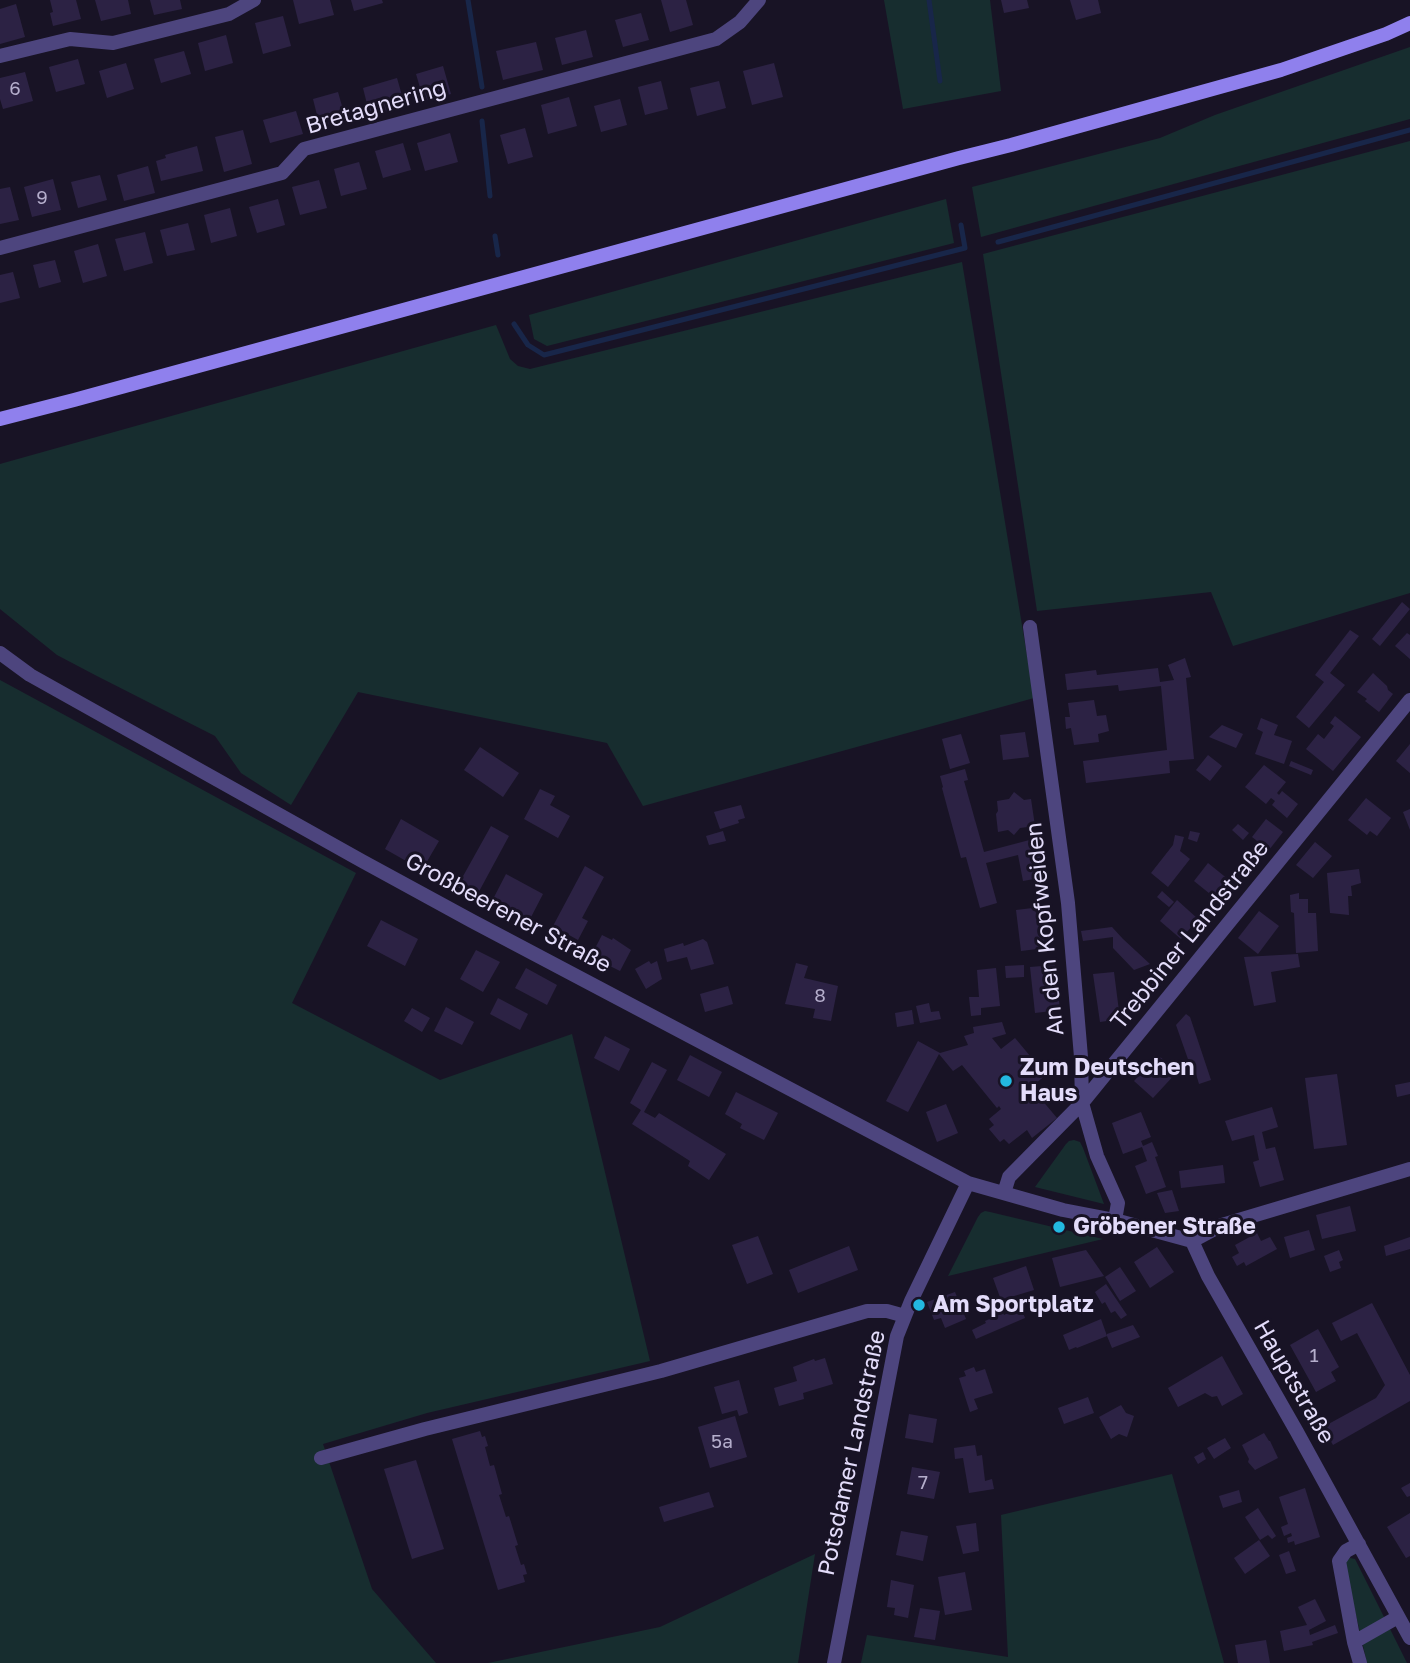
<!DOCTYPE html>
<html>
<head>
<meta charset="utf-8">
<style>
	body { margin:0 }
	canvas { display:block; background:#181325 }
</style>
</head>
<body>
<canvas width="1410" height="1663"></canvas>
<script>
const ctx = document.querySelector('canvas').getContext('2d');
ctx.lineJoin = 'round';
function fill(path, color) { ctx.fillStyle = color; ctx.fill(path, 'evenodd'); }
const poly = rows => new Path2D(rows.map(r => 'M' + r).join(''));
function stroke(path, color, width, dash) { ctx.strokeStyle = color; ctx.lineWidth = width; ctx.lineCap = dash ? 'butt' : 'round'; ctx.setLineDash(dash || []); ctx.stroke(path); }
function label(font, color, halo, rows, align = 'center') {
  ctx.font = font + ' "Golos Text",sans-serif'; ctx.lineWidth = 6; ctx.setLineDash([]); ctx.textBaseline = 'middle'; ctx.strokeStyle = halo; ctx.fillStyle = color; for (const [text, x, y, turn = 0] of rows) {
    ctx.save(); ctx.translate(x, y); ctx.rotate((+turn || 0) * Math.PI / 180); ctx.textAlign = isNaN(turn) ? turn : align; if (halo) ctx.strokeText(text, 0, 0); ctx.fillText(text, 0, 0); ctx.restore();
  }
}
const green = poly([
	[884,0,990,0,1001,91,903,109],
	[1410,47,1410,119,981,237,972,187,1160,138,1215,115],
	[1410,141,1410,593,1233,646,1211,592,1037,611,983,254],
	[946,199,954,243,547,346,534,339,529,315],
	[962,262,1034,698,643,806,607,743,358,692,291,805,241,773,215,736,95,675,57,655,0,609,0,464,496,325,510,359,518,366,530,369],
	[0,680,356,873,292,1003,440,1080,572,1034,650,1361,427,1413,323,1444,372,1589,436,1663,0,1663],
	[1074,1140,1080,1142,1083,1148,1104,1204,1035,1187,1066,1144,1069,1141],
	[985,1211,990,1212,1103,1239,948,1276,978,1217,981,1213],
	[1172,1474,1224,1663,861,1663,867,1635,1008,1657,1001,1515],
	[815,1554,798,1663,488,1663,660,1627],
	[1350,1558,1355,1559,1407,1663,1367,1663,1344,1563]
]);
const stream = poly([
	[468,0,482,87],
	[929,0,940,81],
	[482,121,490,196],
	[495,236,498,255],
	[998,242,1410,130],
	[514,324,528,345,544,355,965,248,961,225]
]);
const building = poly([
	[50,0,76,0,81,19,53,26,50,13,53,12],
	[95,0,128,0,131,14,101,21],
	[150,0,180,0,182,9,154,15],
	[293,0,330,0,334,15,299,24],
	[351,0,382,0,383,3,354,11],
	[661,0,686,0,693,25,670,32],
	[1001,0,1027,0,1029,8,1004,13],
	[1070,0,1098,0,1101,13,1076,20],
	[16,4,25,37,0,44,0,9],
	[641,13,649,40,623,47,615,20],
	[283,16,291,46,263,54,255,23],
	[586,30,593,57,562,65,555,38],
	[226,35,233,63,205,71,198,43],
	[536,42,543,70,503,80,496,51],
	[184,51,191,74,161,83,154,59],
	[78,59,85,84,56,92,49,67],
	[126,63,134,89,107,98,99,71],
	[774,63,783,97,752,105,743,71],
	[443,66,451,94,424,101,416,74],
	[25,72,33,101,3,109,0,99,0,78],
	[397,78,405,106,370,116,363,88],
	[661,81,668,109,645,115,638,87],
	[719,81,726,108,697,116,690,88],
	[338,92,346,120,320,127,313,99],
	[569,97,577,126,548,134,541,105],
	[620,99,627,125,601,132,594,106],
	[296,111,303,134,270,143,263,120],
	[525,128,533,157,508,164,500,135],
	[243,130,252,164,224,172,215,137],
	[450,133,458,162,425,171,417,143],
	[403,143,411,170,383,178,375,151],
	[197,146,203,171,161,181,156,161,166,158,165,155],
	[359,162,367,189,341,196,334,169],
	[148,166,155,193,124,201,117,175],
	[100,175,107,200,78,208,71,182],
	[53,179,61,210,32,217,24,187],
	[319,180,327,208,300,215,292,187],
	[10,187,19,220,0,224,0,189],
	[278,199,285,225,257,233,249,207],
	[230,208,237,236,211,243,204,215],
	[188,223,195,250,167,256,160,230],
	[145,232,153,263,124,271,115,239],
	[98,244,107,276,83,283,74,251],
	[55,260,61,282,39,288,33,265],
	[13,272,20,298,0,303,0,275],
	[1402,602,1410,609,1380,646,1372,639],
	[1350,630,1359,636,1330,673,1345,685,1309,728,1296,717,1324,682,1315,675],
	[1407,633,1410,635,1410,659,1395,646],
	[1185,658,1191,677,1186,678,1194,759,1169,761,1170,773,1086,783,1083,761,1167,750,1161,686,1119,691,1118,685,1067,690,1065,674,1096,670,1097,675,1158,668,1160,682,1174,680,1168,665],
	[1373,673,1387,686,1388,690,1393,694,1379,712,1365,701,1367,699,1357,692],
	[1094,700,1097,716,1106,715,1109,731,1098,734,1099,742,1074,745,1071,728,1066,729,1065,717,1070,717,1068,703],
	[1335,716,1361,737,1333,771,1306,749,1318,734,1324,739,1334,726,1330,723],
	[1261,718,1278,725,1274,735,1292,741,1284,764,1255,754,1263,732,1257,729],
	[1222,725,1243,734,1236,748,1209,737],
	[1025,732,1029,757,1003,760,1000,735],
	[961,734,970,763,950,769,942,739],
	[1410,744,1410,773,1396,761],
	[480,747,519,773,503,797,464,770],
	[1208,755,1222,766,1210,781,1196,770],
	[1291,761,1313,770,1311,775,1289,766],
	[1264,765,1286,782,1277,793,1279,795,1282,791,1298,804,1287,818,1272,805,1275,801,1271,798,1266,804,1245,787],
	[965,769,968,780,964,781,984,852,1037,838,1045,877,1023,881,1018,855,986,863,997,903,980,908,966,857,961,858,942,788,943,787,940,776],
	[540,789,555,796,550,805,570,816,558,838,524,819],
	[1014,792,1024,800,1031,799,1035,826,1020,828,1014,835,1008,830,998,832,996,814,998,811,997,801,1009,799],
	[1366,798,1391,818,1377,836,1370,831,1367,835,1348,820],
	[741,805,745,818,738,820,739,823,720,829,714,812],
	[1410,809,1410,830,1403,812],
	[401,819,439,841,422,870,385,849],
	[1266,819,1283,832,1269,850,1252,837],
	[1238,824,1249,833,1243,840,1232,830],
	[491,826,509,836,476,897,457,887],
	[723,831,726,841,709,845,706,836],
	[1190,831,1200,833,1197,842,1188,839],
	[1175,835,1184,837,1180,851,1190,859,1168,887,1151,873,1173,845],
	[1315,842,1332,856,1313,878,1296,865],
	[1208,863,1234,884,1220,902,1194,881],
	[585,866,604,877,582,918,588,921,578,940,553,926],
	[1359,869,1361,883,1351,886,1352,896,1348,896,1349,915,1330,913,1327,873],
	[506,874,543,894,529,921,492,901],
	[1162,891,1174,902,1169,907,1157,897],
	[1299,893,1299,899,1308,899,1308,913,1316,913,1318,951,1296,953,1294,913,1291,912,1290,895],
	[1177,900,1198,919,1181,939,1160,921],
	[1041,907,1045,948,1021,951,1016,910],
	[1259,911,1279,926,1258,954,1238,938],
	[381,920,418,939,405,966,367,946],
	[1112,927,1123,939,1150,964,1134,970,1113,948,1113,937,1083,941,1081,931],
	[602,935,612,940,613,938,631,950,620,971,610,966,607,966,602,964,602,961,591,956],
	[703,939,707,942,714,964,691,970,687,957,667,962,664,949,683,943,684,946],
	[476,950,500,962,483,992,460,979],
	[1298,954,1300,967,1271,972,1276,1002,1254,1006,1244,957],
	[649,961,651,964,657,961,662,979,646,989,635,969],
	[796,963,808,966,804,978,838,986,831,1021,813,1018,815,1009,785,1004],
	[1024,965,1024,977,1006,978,1005,966],
	[1055,965,1060,1010,1035,1013,1030,967],
	[526,968,557,985,547,1005,515,988],
	[996,968,1000,1006,981,1008,981,1015,971,1016,969,997,979,997,977,970],
	[1114,972,1120,1019,1100,1022,1093,974],
	[1154,981,1160,986,1152,996,1146,991],
	[728,986,733,1004,705,1012,700,994],
	[498,998,528,1014,520,1030,490,1014],
	[929,1003,931,1012,939,1011,941,1019,920,1023,916,1006],
	[446,1007,474,1022,462,1045,434,1031],
	[412,1008,430,1018,422,1032,404,1021],
	[912,1010,914,1024,897,1027,895,1013],
	[1186,1014,1190,1017,1211,1080,1199,1084,1193,1064,1189,1062,1176,1025],
	[1002,1022,1006,1034,992,1038,1001,1049,1015,1038,1046,1075,1031,1087,1057,1118,1032,1138,1027,1130,1009,1144,1004,1139,1000,1142,989,1129,994,1125,989,1119,1001,1109,999,1106,997,1108,962,1065,953,1071,939,1054,908,1112,886,1101,918,1041,940,1053,968,1045,964,1036,974,1033,973,1027],
	[605,1036,630,1049,619,1071,594,1058],
	[690,1055,722,1072,709,1097,677,1080],
	[1158,1055,1177,1072,1153,1098,1134,1081],
	[652,1062,667,1070,644,1112,655,1118,659,1113,726,1154,709,1180,688,1166,690,1161,632,1124,641,1110,630,1103],
	[1337,1074,1347,1145,1314,1149,1305,1078],
	[1410,1082,1410,1094,1397,1097,1395,1085],
	[736,1092,778,1113,764,1140,740,1128,742,1124,725,1114],
	[946,1104,958,1133,937,1142,926,1112],
	[1272,1107,1278,1127,1262,1132,1266,1149,1275,1147,1284,1180,1260,1187,1253,1162,1259,1160,1254,1135,1232,1141,1225,1121],
	[1141,1112,1151,1137,1141,1141,1143,1146,1152,1142,1158,1156,1155,1157,1166,1187,1146,1194,1135,1166,1147,1161,1142,1147,1123,1154,1112,1123],
	[1223,1165,1225,1183,1181,1188,1179,1171],
	[1172,1190,1179,1211,1165,1213,1157,1193],
	[1350,1206,1356,1231,1322,1239,1316,1215],
	[1309,1230,1315,1250,1290,1258,1284,1237],
	[1257,1233,1261,1241,1270,1237,1277,1249,1246,1266,1244,1262,1237,1266,1232,1257,1239,1253,1235,1245],
	[758,1236,773,1274,747,1284,732,1245],
	[1410,1237,1410,1249,1386,1256,1384,1246],
	[849,1246,858,1270,798,1293,789,1270],
	[1157,1247,1174,1272,1150,1288,1134,1262],
	[1086,1250,1104,1276,1060,1287,1052,1258],
	[1339,1250,1343,1260,1339,1262,1341,1268,1330,1272,1324,1256],
	[1026,1266,1034,1290,1001,1300,993,1278],
	[1120,1267,1136,1291,1120,1301,1105,1277],
	[1106,1284,1127,1315,1121,1319,1115,1311,1111,1313,1105,1302,1102,1304,1095,1292],
	[955,1292,966,1319,945,1328,941,1318,934,1320,927,1302],
	[1372,1303,1410,1375,1410,1401,1333,1445,1323,1427,1376,1398,1385,1385,1357,1333,1341,1341,1332,1323],
	[1021,1307,1025,1318,976,1339,972,1330,986,1323,985,1321,1003,1313,1004,1315],
	[1101,1319,1107,1336,1107,1334,1133,1325,1140,1337,1112,1348,1107,1336,1077,1348,1076,1347,1069,1350,1063,1335],
	[1318,1329,1339,1367,1331,1372,1336,1381,1316,1392,1290,1345],
	[1222,1356,1243,1394,1222,1406,1217,1396,1212,1397,1205,1393,1178,1407,1168,1388],
	[825,1358,833,1384,803,1393,804,1399,779,1406,774,1388,797,1381,793,1367,814,1359,815,1361],
	[974,1367,976,1372,985,1369,993,1393,974,1399,978,1409,970,1412,959,1378,966,1376,964,1371],
	[739,1380,748,1413,739,1416,737,1410,722,1414,714,1387],
	[1088,1397,1094,1413,1064,1424,1058,1408],
	[1121,1405,1126,1413,1134,1416,1127,1437,1119,1434,1111,1439,1099,1417],
	[909,1414,937,1419,933,1443,905,1438],
	[735,1416,747,1457,710,1468,698,1427],
	[480,1431,482,1437,485,1436,488,1446,485,1447,490,1466,494,1465,502,1494,499,1495,506,1517,509,1516,518,1545,515,1546,521,1565,524,1564,527,1574,523,1575,525,1582,498,1590,452,1439],
	[1264,1433,1269,1441,1270,1441,1278,1458,1255,1470,1248,1462,1249,1459,1242,1445],
	[1225,1438,1231,1448,1214,1459,1207,1448],
	[975,1445,977,1456,982,1455,985,1481,992,1479,994,1489,969,1493,963,1458,955,1459,954,1448],
	[1203,1452,1206,1459,1198,1464,1194,1457],
	[416,1460,444,1549,412,1559,384,1469],
	[912,1467,940,1472,934,1499,907,1494],
	[1410,1483,1410,1496,1407,1497,1401,1488],
	[1305,1488,1320,1537,1295,1545,1294,1541,1288,1543,1287,1538,1292,1536,1291,1533,1284,1536,1281,1527,1288,1524,1279,1497],
	[1239,1490,1242,1502,1223,1508,1219,1496],
	[709,1492,714,1507,664,1522,659,1507],
	[1258,1508,1276,1536,1272,1539,1268,1535,1260,1540,1245,1517],
	[1410,1513,1410,1556,1406,1558,1387,1527],
	[976,1523,979,1551,963,1554,956,1526],
	[901,1531,928,1536,923,1561,896,1555],
	[1259,1540,1270,1556,1245,1574,1234,1558],
	[1289,1551,1296,1571,1286,1574,1279,1555],
	[965,1572,972,1610,945,1615,938,1577],
	[891,1580,914,1585,908,1618,894,1615,895,1608,887,1607],
	[1315,1599,1326,1621,1309,1630,1310,1635,1335,1625,1338,1633,1312,1642,1313,1645,1284,1651,1280,1631,1307,1625,1298,1607],
	[920,1608,940,1611,935,1640,914,1637],
	[1266,1640,1270,1663,1238,1663,1235,1645]
]);
const street = poly([
	[0,56,70,39,113,43,229,14,254,0],
	[0,248,282,173,304,149,716,39,740,22,759,0],
	[1030,627,1068,903,1081,1057,1082,1103,1097,1156,1118,1203,1115,1220],
	[0,653,30,675,362,861,472,921,968,1183,1063,1210,1115,1220,1192,1241,1222,1225,1410,1169],
	[1004,1193,1009,1177,1082,1103,1410,700],
	[1192,1241,1208,1276,1297,1432,1410,1638],
	[321,1458,425,1429,661,1371,867,1311,887,1311,905,1316],
	[1359,1544,1346,1551,1339,1561,1354,1642,1360,1663],
	[1354,1642,1398,1617],
	[834,1663,897,1336,911,1301,968,1183]
]);
const secondary = poly([
	[0,419,74,400,959,158,1011,145,1281,70,1386,34,1410,23]
]);
const markers = [
	[1006,1081,7,"#23b8e0"],
	[1059,1227,7,"#23b8e0"],
	[919,1305,7,"#23b8e0"]
];
const numberNames = [
	["6",15,89],
	["9",42,198],
	["8",820,996],
	["1",1314,1356],
	["5a",722,1442],
	["7",923,1483]
];
const streetNames = [
	["Bretagnering",376,107,-16],
	["Großbeerener Straße",508,913,28],
	["An den Kopfweiden",1045,929,-96],
	["Trebbiner Landstraße",1190,935,-51],
	["Hauptstraße",1294,1382,60],
	["Potsdamer Landstraße",852,1453,-78]
];
const poiNames = [
	["Zum Deutschen",1020,1068],
	["Haus",1020,1094],
	["Gröbener Straße",1073,1227],
	["Am Sportplatz",933,1305]
];
fill(green, '#172d2f');
stroke(stream, '#182649', 5);
fill(building, '#2c2244');
stroke(street, '#4d457e', 14);
stroke(secondary, '#8f80ed', 14);
for (const [x, y, r, color] of markers) { const dot = new Path2D(); dot.arc(x, y, r, 0, 2 * Math.PI); ctx.fillStyle = color; ctx.fill(dot); stroke(dot, '#181325', 2.5); }
label('19px', '#b5aecc', null, numberNames);
label('23px', '#e3dcfa', '#181325', streetNames);
label('bold 23px', '#e3dcfa', '#181325', poiNames, 'left');
</script>
</body>
</html>
